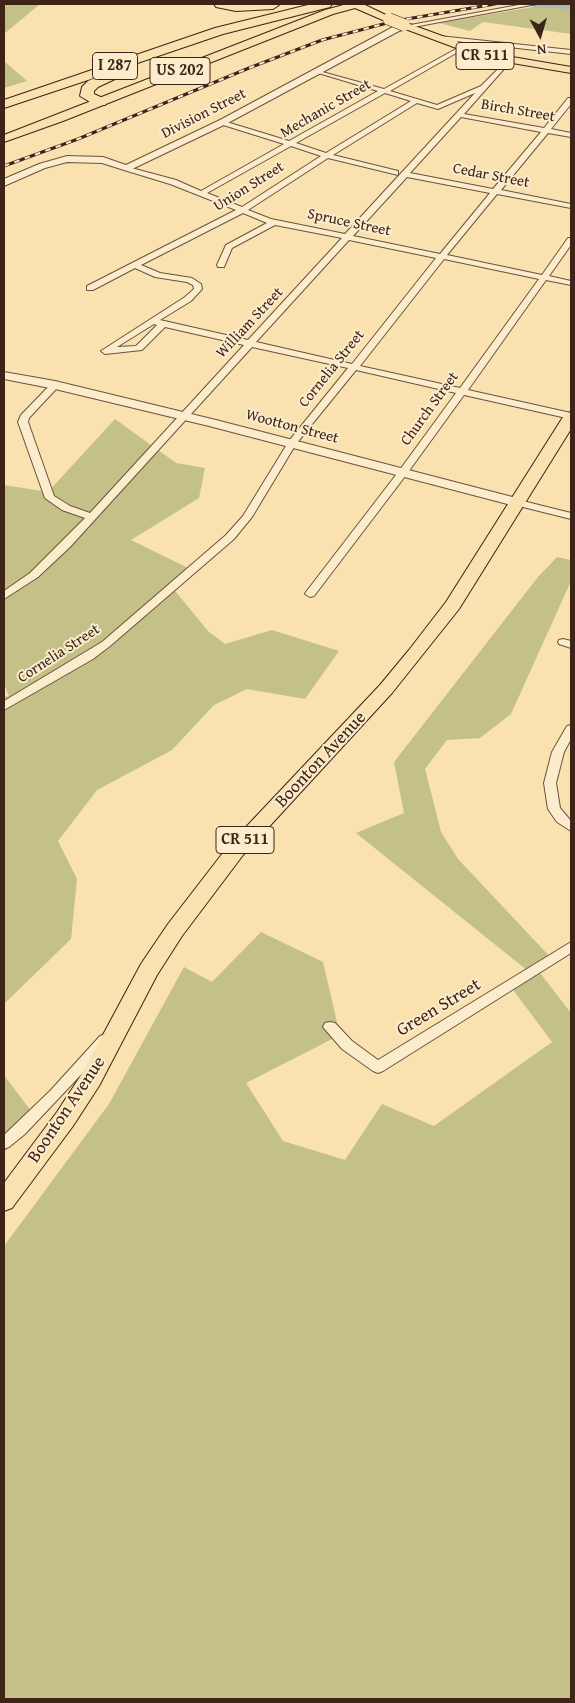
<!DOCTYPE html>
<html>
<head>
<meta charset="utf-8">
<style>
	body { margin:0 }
	#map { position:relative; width:575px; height:1703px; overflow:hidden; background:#f9e1b0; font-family:"Gentium Book Plus",serif }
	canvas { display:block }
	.frame { position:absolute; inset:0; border:5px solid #3d2318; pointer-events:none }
	.north { position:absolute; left:515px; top:10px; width:50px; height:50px; -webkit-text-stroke:4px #fbeccc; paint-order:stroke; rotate:174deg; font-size:14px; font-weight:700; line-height:20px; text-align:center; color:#3d2318 }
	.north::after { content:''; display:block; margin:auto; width:18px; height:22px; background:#3d2318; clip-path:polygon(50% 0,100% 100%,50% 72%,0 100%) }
</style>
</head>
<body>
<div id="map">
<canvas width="575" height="1703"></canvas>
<div class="frame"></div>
<div class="north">N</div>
</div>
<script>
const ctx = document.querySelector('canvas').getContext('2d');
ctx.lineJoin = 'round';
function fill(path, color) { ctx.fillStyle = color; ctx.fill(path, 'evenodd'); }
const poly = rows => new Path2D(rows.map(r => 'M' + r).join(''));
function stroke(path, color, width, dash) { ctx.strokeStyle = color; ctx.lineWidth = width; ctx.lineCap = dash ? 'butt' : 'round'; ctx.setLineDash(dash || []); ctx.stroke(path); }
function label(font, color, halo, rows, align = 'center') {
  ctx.font = font + ' "Gentium Book Plus",serif'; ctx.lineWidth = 4; ctx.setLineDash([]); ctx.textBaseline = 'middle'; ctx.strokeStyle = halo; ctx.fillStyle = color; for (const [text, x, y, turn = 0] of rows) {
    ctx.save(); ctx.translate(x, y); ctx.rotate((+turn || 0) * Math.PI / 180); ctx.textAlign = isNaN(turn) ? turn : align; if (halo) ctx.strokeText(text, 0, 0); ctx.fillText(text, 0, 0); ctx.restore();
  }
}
const green = poly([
	[4,4,40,4,4,34],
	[551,4,571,4,571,34,483,22,470,31,439,23],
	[4,61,27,81,4,88],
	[115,419,176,463,205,468,199,498,131,540,192,570,171,586,208,631,225,644,272,630,339,651,305,699,247,689,214,705,172,750,97,790,58,841,77,879,71,939,4,1004,4,697,9,696,4,684,4,485,48,492],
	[557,557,571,560,571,581,511,714,480,738,447,740,425,769,441,832,458,859,553,960,537,969,571,1013,571,1699,4,1699,4,1246,109,1104,184,967,212,982,261,932,323,962,340,1035,246,1083,283,1141,345,1160,382,1104,434,1126,552,1042,508,983,528,971,356,833,404,813,394,762,538,577],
	[4,1075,34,1115,4,1153]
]);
const river = poly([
	[528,4,571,4,571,9,533,7,528,4]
]);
const minor = poly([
	[524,4,537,4,408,28,405,26,524,4],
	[439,36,571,50,571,54,437,39,437,37,439,36],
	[463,45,466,47,465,48,390,91,437,105,481,86,509,58,511,59,511,61,464,114,544,128,568,98,571,98,571,104,551,129,571,133,571,137,548,133,501,190,571,204,571,208,497,194,447,255,542,275,568,238,571,238,571,245,549,276,571,281,571,285,546,280,468,390,571,413,571,419,464,395,406,475,314,596,310,597,305,594,306,592,399,471,456,393,356,370,296,444,252,517,234,539,110,646,93,659,4,710,4,701,102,642,226,535,243,516,289,441,348,368,252,347,70,547,38,577,4,599,4,591,30,573,85,518,62,510,45,498,18,422,21,415,52,383,58,383,58,387,29,418,28,422,54,496,70,506,90,513,244,345,165,327,142,350,105,354,101,351,185,297,194,289,193,285,187,282,155,277,135,268,93,290,87,290,87,286,236,210,170,184,124,170,124,166,176,180,201,191,284,144,220,124,220,120,289,141,378,91,315,72,315,70,384,89,463,45],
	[385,93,411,101,326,153,296,143,385,93],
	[475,93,345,234,271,219,248,210,328,158,398,175,398,171,333,155,417,103,438,109,475,93],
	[461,117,541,132,493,189,410,173,461,117],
	[291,146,321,156,242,207,207,193,291,146],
	[407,177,490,193,440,254,353,236,407,177],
	[243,213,267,223,226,245,217,265,218,267,224,267,232,248,275,225,342,238,248,340,160,320,191,301,202,289,201,284,192,278,160,273,141,265,243,213],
	[349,240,436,258,352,364,256,342,349,240],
	[444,259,539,279,460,388,360,366,444,259],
	[154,324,157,325,136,346,117,347,154,324],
	[519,500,571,513,571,519,515,505,515,501,519,500],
	[563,639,571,641,571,648,559,644,558,642,559,640,563,639],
	[571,725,571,739,564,752,556,783,560,808,571,821,571,831,557,822,548,809,544,783,552,752,567,726,571,725],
	[571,942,571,953,383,1071,378,1073,373,1071,342,1049,323,1027,325,1023,330,1022,335,1023,352,1041,378,1060,571,942],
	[105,1034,110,1036,112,1040,110,1044,25,1134,9,1147,4,1149,4,1135,50,1091,100,1036,105,1034]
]);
const tertiary = poly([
	[408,23,412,26,411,28,399,31,226,124,130,170,124,170,102,163,67,162,45,168,4,186,4,179,39,164,67,156,103,157,126,165,220,120,393,27,408,23],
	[4,372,55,381,216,420,524,500,525,503,519,507,209,426,55,389,4,379,4,372]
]);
const primary = poly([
	[347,4,363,4,394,19,393,21,385,21,355,8,333,14,63,121,4,142,4,135,325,10,347,4],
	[404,22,489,53,571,67,571,73,483,58,400,27,399,25,400,23,404,22],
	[571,412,571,429,459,609,392,693,243,855,182,936,157,975,99,1086,73,1126,12,1208,4,1211,4,1183,57,1112,83,1072,141,964,168,924,229,845,380,685,409,650,446,602,563,417,566,414,571,412]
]);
const motorway = poly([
	[214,4,278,4,279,5,273,9,236,11,216,7,214,4],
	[312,4,332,4,330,7,223,34,111,72,117,76,115,79,98,87,94,91,94,94,105,99,107,102,105,105,95,105,80,96,82,87,88,81,100,76,4,108,4,100,215,28,312,4]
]);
const rail = poly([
	[4,166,78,139,249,68,322,40,395,21,495,4]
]);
const primaryBridge = poly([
	[389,19,404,25]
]);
const farStreetnames = [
	["Mechanic Street",326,109,-30],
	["Birch Street",518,111,10],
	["Division Street",204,114,-27],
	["Cedar Street",491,176,11],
	["Union Street",249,187,-32],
	["Spruce Street",349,223,12],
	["William Street",250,323,-47],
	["Cornelia Street",332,369,-51],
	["Church Street",430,409,-54],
	["Wootton Street",292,427,15],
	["Cornelia Street",59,654,-33]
];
const shields = [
	[485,56,58],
	[115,66,45],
	[180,71,60],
	[245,840,58]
];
const shieldNames = [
	["CR 511",485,56],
	["I 287",115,66],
	["US 202",180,71],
	["CR 511",245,840]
];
const streetNames = [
	["Boonton Avenue",321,760,-47],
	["Green Street",439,1008,-31],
	["Boonton Avenue",67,1110,-56]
];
fill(green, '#c3c187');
fill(river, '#a4bab8');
stroke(minor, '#6c523e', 2);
stroke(tertiary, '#6c523e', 2);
stroke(primary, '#3d2318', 2);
stroke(motorway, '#3d2318', 2);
fill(minor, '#fbeccc');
fill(tertiary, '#fbeccc');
fill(primary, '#f9e1b0');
fill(motorway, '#f9e1b0');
stroke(rail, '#3d2318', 3);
stroke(rail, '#fbeccc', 2, [5.5]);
stroke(primaryBridge, '#3d2318', 13, []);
stroke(primaryBridge, '#f9e1b0', 12);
label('15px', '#3d2318', '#fbeccc', farStreetnames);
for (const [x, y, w] of shields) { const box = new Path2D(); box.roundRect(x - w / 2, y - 13.5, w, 27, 4); ctx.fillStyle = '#fbeccc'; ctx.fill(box); stroke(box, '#3d2318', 1); }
label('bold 16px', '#3d2318', null, shieldNames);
label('18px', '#3d2318', '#fbeccc', streetNames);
</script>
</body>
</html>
